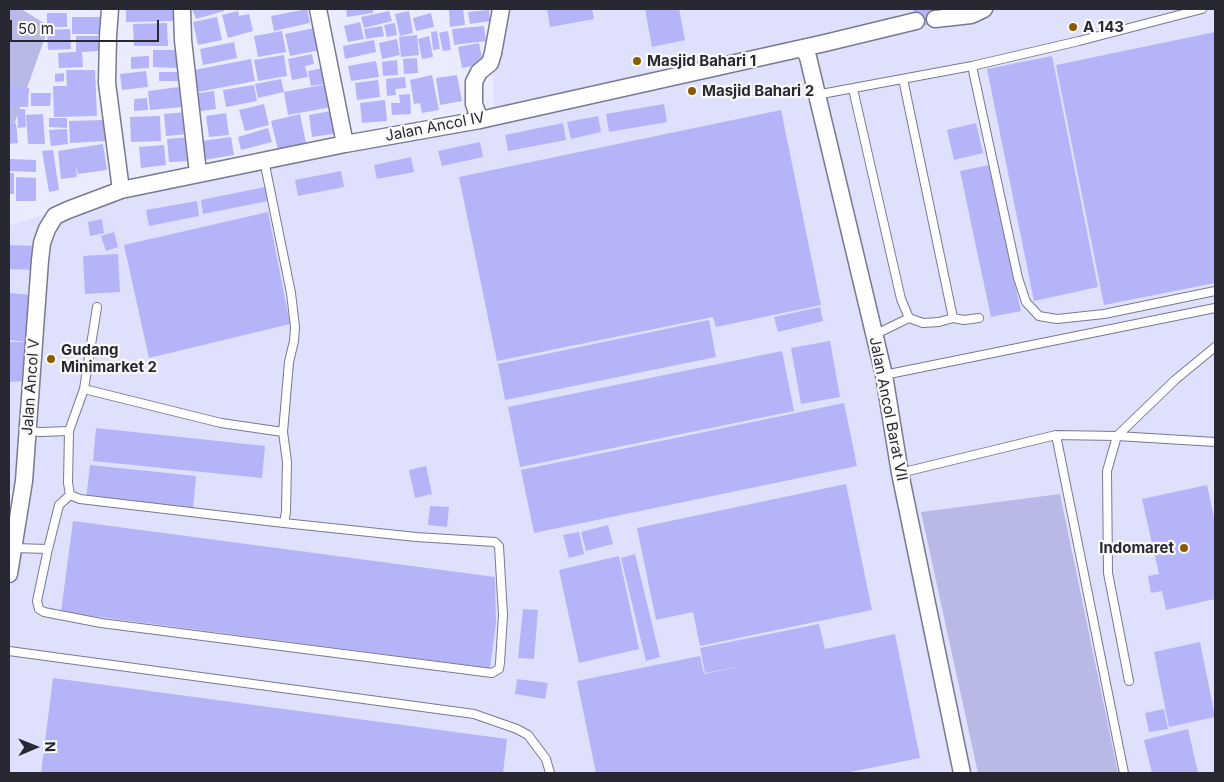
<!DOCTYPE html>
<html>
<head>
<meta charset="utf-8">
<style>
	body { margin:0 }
	#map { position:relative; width:1224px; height:782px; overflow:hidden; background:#eaebfc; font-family:Inter,sans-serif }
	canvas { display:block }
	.frame { position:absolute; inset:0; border:10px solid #282832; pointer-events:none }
	.north { position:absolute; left:10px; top:722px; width:50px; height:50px; -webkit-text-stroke:4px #fafafa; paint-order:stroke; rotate:89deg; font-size:14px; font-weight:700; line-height:20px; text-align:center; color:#282832 }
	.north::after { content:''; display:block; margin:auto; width:18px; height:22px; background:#282832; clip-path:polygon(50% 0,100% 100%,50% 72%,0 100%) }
	.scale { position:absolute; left:10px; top:20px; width:149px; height:22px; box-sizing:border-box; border:2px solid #282832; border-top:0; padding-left:6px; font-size:15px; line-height:18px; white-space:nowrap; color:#282832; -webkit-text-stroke:4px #fafafa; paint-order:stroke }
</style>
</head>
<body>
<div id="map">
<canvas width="1224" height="782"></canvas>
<div class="frame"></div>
<div class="north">N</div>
<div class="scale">50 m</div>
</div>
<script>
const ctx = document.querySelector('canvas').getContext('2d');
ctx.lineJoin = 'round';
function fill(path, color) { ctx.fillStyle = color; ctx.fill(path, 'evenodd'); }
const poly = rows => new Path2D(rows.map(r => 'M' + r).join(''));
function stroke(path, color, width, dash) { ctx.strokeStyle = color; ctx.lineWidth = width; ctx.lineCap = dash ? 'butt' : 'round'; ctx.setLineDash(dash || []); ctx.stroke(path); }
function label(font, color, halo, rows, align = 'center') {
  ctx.font = font + ' Inter,sans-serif'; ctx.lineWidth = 4.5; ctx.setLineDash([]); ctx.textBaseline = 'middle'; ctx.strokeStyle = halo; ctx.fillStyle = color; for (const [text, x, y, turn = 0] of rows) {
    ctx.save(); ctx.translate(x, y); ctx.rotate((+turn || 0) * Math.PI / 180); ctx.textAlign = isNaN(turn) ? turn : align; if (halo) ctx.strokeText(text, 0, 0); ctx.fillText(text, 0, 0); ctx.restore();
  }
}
const built = poly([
	[493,9,1215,9,1215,773,9,773,9,595,17,490,9,489,9,226,67,207,494,120]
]);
const green = poly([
	[9,9,21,9,49,26,9,139],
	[1060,494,1118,773,978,773,921,512]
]);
const building = poly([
	[126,9,174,9,175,21,126,22],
	[192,9,224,9,224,11,196,19],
	[307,9,310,23,274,31,271,16],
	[346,9,373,9,373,13,347,17],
	[449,9,463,9,465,25,450,27],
	[547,9,592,9,594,19,550,27],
	[645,9,679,9,685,40,652,47],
	[913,9,933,9,936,23,917,27],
	[489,10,490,21,470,24,468,12],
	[238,11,239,16,249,14,253,31,228,38,222,15],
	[389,11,392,21,364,28,361,17],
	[409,11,413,33,400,36,395,14],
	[47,13,67,13,67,27,47,27],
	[431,13,434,27,416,31,413,18],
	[72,17,103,17,103,34,72,34],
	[217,17,222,40,198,45,193,22],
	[1076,21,1078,32,1069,32,1068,22],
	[360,22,364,39,348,42,344,26],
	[167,23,168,46,134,46,133,24],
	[395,23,397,35,387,37,384,25],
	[382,26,384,36,366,39,364,29],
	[484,26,486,41,454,45,452,29],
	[315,28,320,50,290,56,285,34],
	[70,29,71,49,48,50,47,30],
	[282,31,286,52,258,57,254,36],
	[437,31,440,49,433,50,431,32],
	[448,31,451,50,443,51,439,33],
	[1215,32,1215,283,1104,305,1056,65],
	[417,35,419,55,401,57,399,37],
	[76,36,98,36,99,51,82,52,83,67,59,68,58,53,76,52],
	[429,36,433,57,422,59,418,39],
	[397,39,400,55,382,59,379,43],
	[374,40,376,52,345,59,343,46],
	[234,42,237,58,203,65,200,49],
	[479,43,483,64,462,68,458,47],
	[153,50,179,50,178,68,153,67],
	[312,54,314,64,305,66,308,77,292,80,288,59],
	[284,55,287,76,258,81,254,60],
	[149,56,149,68,131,69,131,57],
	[1052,56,1098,287,1034,301,987,69],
	[417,58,418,73,404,74,403,59],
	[251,59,255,81,193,93,189,71],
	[397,60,398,75,383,76,382,62],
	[376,61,379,77,351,81,348,66],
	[328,67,330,83,311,86,308,71],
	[66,70,95,70,97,116,54,117,53,86,67,86],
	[146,71,148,87,122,90,120,74],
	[159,72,178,72,178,81,159,81],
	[64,73,64,81,55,82,55,74],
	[432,75,439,110,422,113,420,103,414,104,410,80],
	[457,75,462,101,440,105,436,78],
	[405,77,406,88,395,89,396,95,387,96,386,79],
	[281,79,284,92,258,98,255,84],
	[378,80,380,97,357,100,355,83],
	[328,84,332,107,288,115,284,92],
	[254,85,257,101,226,107,223,90],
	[179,87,181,107,150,110,148,91],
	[9,88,29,88,28,107,9,106],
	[214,91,216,109,195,112,193,94],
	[31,93,51,93,50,106,31,106],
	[410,94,411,114,392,115,391,103,400,103,399,95],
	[147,98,148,110,134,111,134,99],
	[385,100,387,121,362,123,360,103],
	[264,104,269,125,245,131,239,110],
	[664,104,667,122,609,132,606,114],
	[17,109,25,109,26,127,18,128],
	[336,110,340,133,312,137,309,115],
	[781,110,821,305,716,327,713,317,497,361,459,177],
	[187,112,189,134,166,136,164,114],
	[226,113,229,135,209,137,206,116],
	[43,114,45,144,28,144,26,115],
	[300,114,307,148,279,154,271,121],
	[160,116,161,141,131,142,130,117],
	[598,116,601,132,571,139,567,122],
	[49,118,67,118,67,128,49,127],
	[104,120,106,141,70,143,69,121],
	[16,123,18,143,9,144,9,124],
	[563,123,566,140,508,151,505,135],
	[976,123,983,153,954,160,947,130],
	[268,128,272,142,241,150,238,137],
	[67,129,68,144,51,146,49,130],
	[190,137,192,161,169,162,167,139],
	[231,137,234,155,204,160,202,141],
	[480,142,483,157,442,166,438,151],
	[103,144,107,170,78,174,76,165,77,177,61,179,58,151],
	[164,145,166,165,141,168,139,147],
	[53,150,59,190,49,192,42,151],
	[411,157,414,172,377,179,374,165],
	[9,159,36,160,36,172,9,171],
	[989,165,1021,311,991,317,960,171],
	[341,171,344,187,298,196,295,180],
	[9,173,14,173,14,194,9,194],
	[16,177,36,178,36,201,16,201],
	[265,187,268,201,203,214,201,200],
	[197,201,199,216,149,226,146,210],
	[268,212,290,324,149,358,124,245],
	[102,219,104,233,90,236,88,222],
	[114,232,118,247,106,251,101,236],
	[9,245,37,246,36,270,9,269],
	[118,254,120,292,85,294,83,256],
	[9,293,33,295,29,342,9,340],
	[820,307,823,321,778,332,774,317],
	[709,320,716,357,505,400,498,364],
	[830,341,840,397,801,404,791,348],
	[9,342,25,342,25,381,9,382],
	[782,351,794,411,520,467,508,407],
	[844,403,857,466,534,533,521,470],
	[96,428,265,446,262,478,93,461],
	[90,465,196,476,193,509,86,499],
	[426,466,432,494,415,498,409,470],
	[846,484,872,610,700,646,693,612,656,620,637,528],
	[1207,485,1215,522,1215,599,1166,610,1162,591,1151,593,1148,576,1159,574,1142,499],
	[430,506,449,507,447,527,428,525],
	[73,521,495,577,496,623,490,668,61,612],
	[608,525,613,544,586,551,581,532],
	[579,532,584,554,569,558,563,535],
	[635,554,660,657,646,661,621,558],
	[619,556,639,649,579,663,559,570],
	[523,609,538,610,534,659,518,658],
	[819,624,825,649,895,634,920,758,845,773,596,773,577,681,700,656,704,674,748,665,705,673,700,648],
	[1200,642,1215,717,1169,727,1154,652],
	[53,678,507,739,503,773,41,773],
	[517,679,548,683,545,699,515,694],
	[1164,709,1168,729,1149,732,1145,713],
	[1188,729,1198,773,1152,773,1144,740]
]);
const lane = poly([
	[972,66,1018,278,1026,302,1039,316,1057,319,1104,314,1215,291],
	[903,79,953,318],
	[853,89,901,299,909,318],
	[816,95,972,66,1079,41,1202,9],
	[264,160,291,293,295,327,294,341,289,362,283,432],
	[874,335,909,318,923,323,939,322,953,318,964,320,979,318],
	[884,375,1215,308],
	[27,431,41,432,69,431,68,483,70,495,80,499,284,523,286,512,287,462,283,432,221,423,84,389],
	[69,431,84,389,97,307],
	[1056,435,1124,773],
	[900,473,1056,435,1117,436,1215,442],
	[70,495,59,505,48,549,37,601,39,609,44,612,101,623,492,673,499,669,500,663,503,615,499,546,495,542,416,537,284,523],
	[14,548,48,549],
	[9,651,474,714,517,729,528,735,546,759,550,773],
	[1129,681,1108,573,1107,471,1117,436,1175,380,1215,347]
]);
const street = poly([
	[110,9,108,36,107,83,121,190],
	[182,9,183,40,198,173],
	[318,9,345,144],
	[935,19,971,15,984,9],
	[803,48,808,57,884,375,900,473,962,773],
	[480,120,474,104,474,82,479,72,490,63,493,53,501,9],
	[9,574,24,481,40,260,42,243,47,229,55,216,68,210,121,190,345,144,480,120,825,43,916,21]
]);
const markers = [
	[1073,27,5,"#8a5b00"],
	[637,61,5,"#8a5b00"],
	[692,91,5,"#8a5b00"],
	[51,359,5,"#8a5b00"],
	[1184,548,5,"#8a5b00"]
];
const poiNames = [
	["A 143",1083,27],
	["Masjid Bahari 1",647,61],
	["Masjid Bahari 2",702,91],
	["Gudang",61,350],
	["Minimarket 2",61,367],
	["Indomaret",1174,548,"right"]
];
const streetNames = [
	["Jalan Ancol IV",435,127,-11],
	["Jalan Ancol V",31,387,-86],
	["Jalan Ancol Barat VII",888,409,79]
];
fill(built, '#dfe0fc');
fill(green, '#b8b9e7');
fill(building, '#b5b4f8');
stroke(lane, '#787992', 10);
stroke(street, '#787992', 19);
stroke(lane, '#fff', 8);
stroke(street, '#fff', 16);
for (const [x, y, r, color] of markers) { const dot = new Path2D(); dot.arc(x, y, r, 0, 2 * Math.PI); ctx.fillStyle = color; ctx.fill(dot); stroke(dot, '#fafafa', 2); }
label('bold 15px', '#282832', '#fafafa', poiNames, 'left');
label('15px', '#282832', '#fafafa', streetNames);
</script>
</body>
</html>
